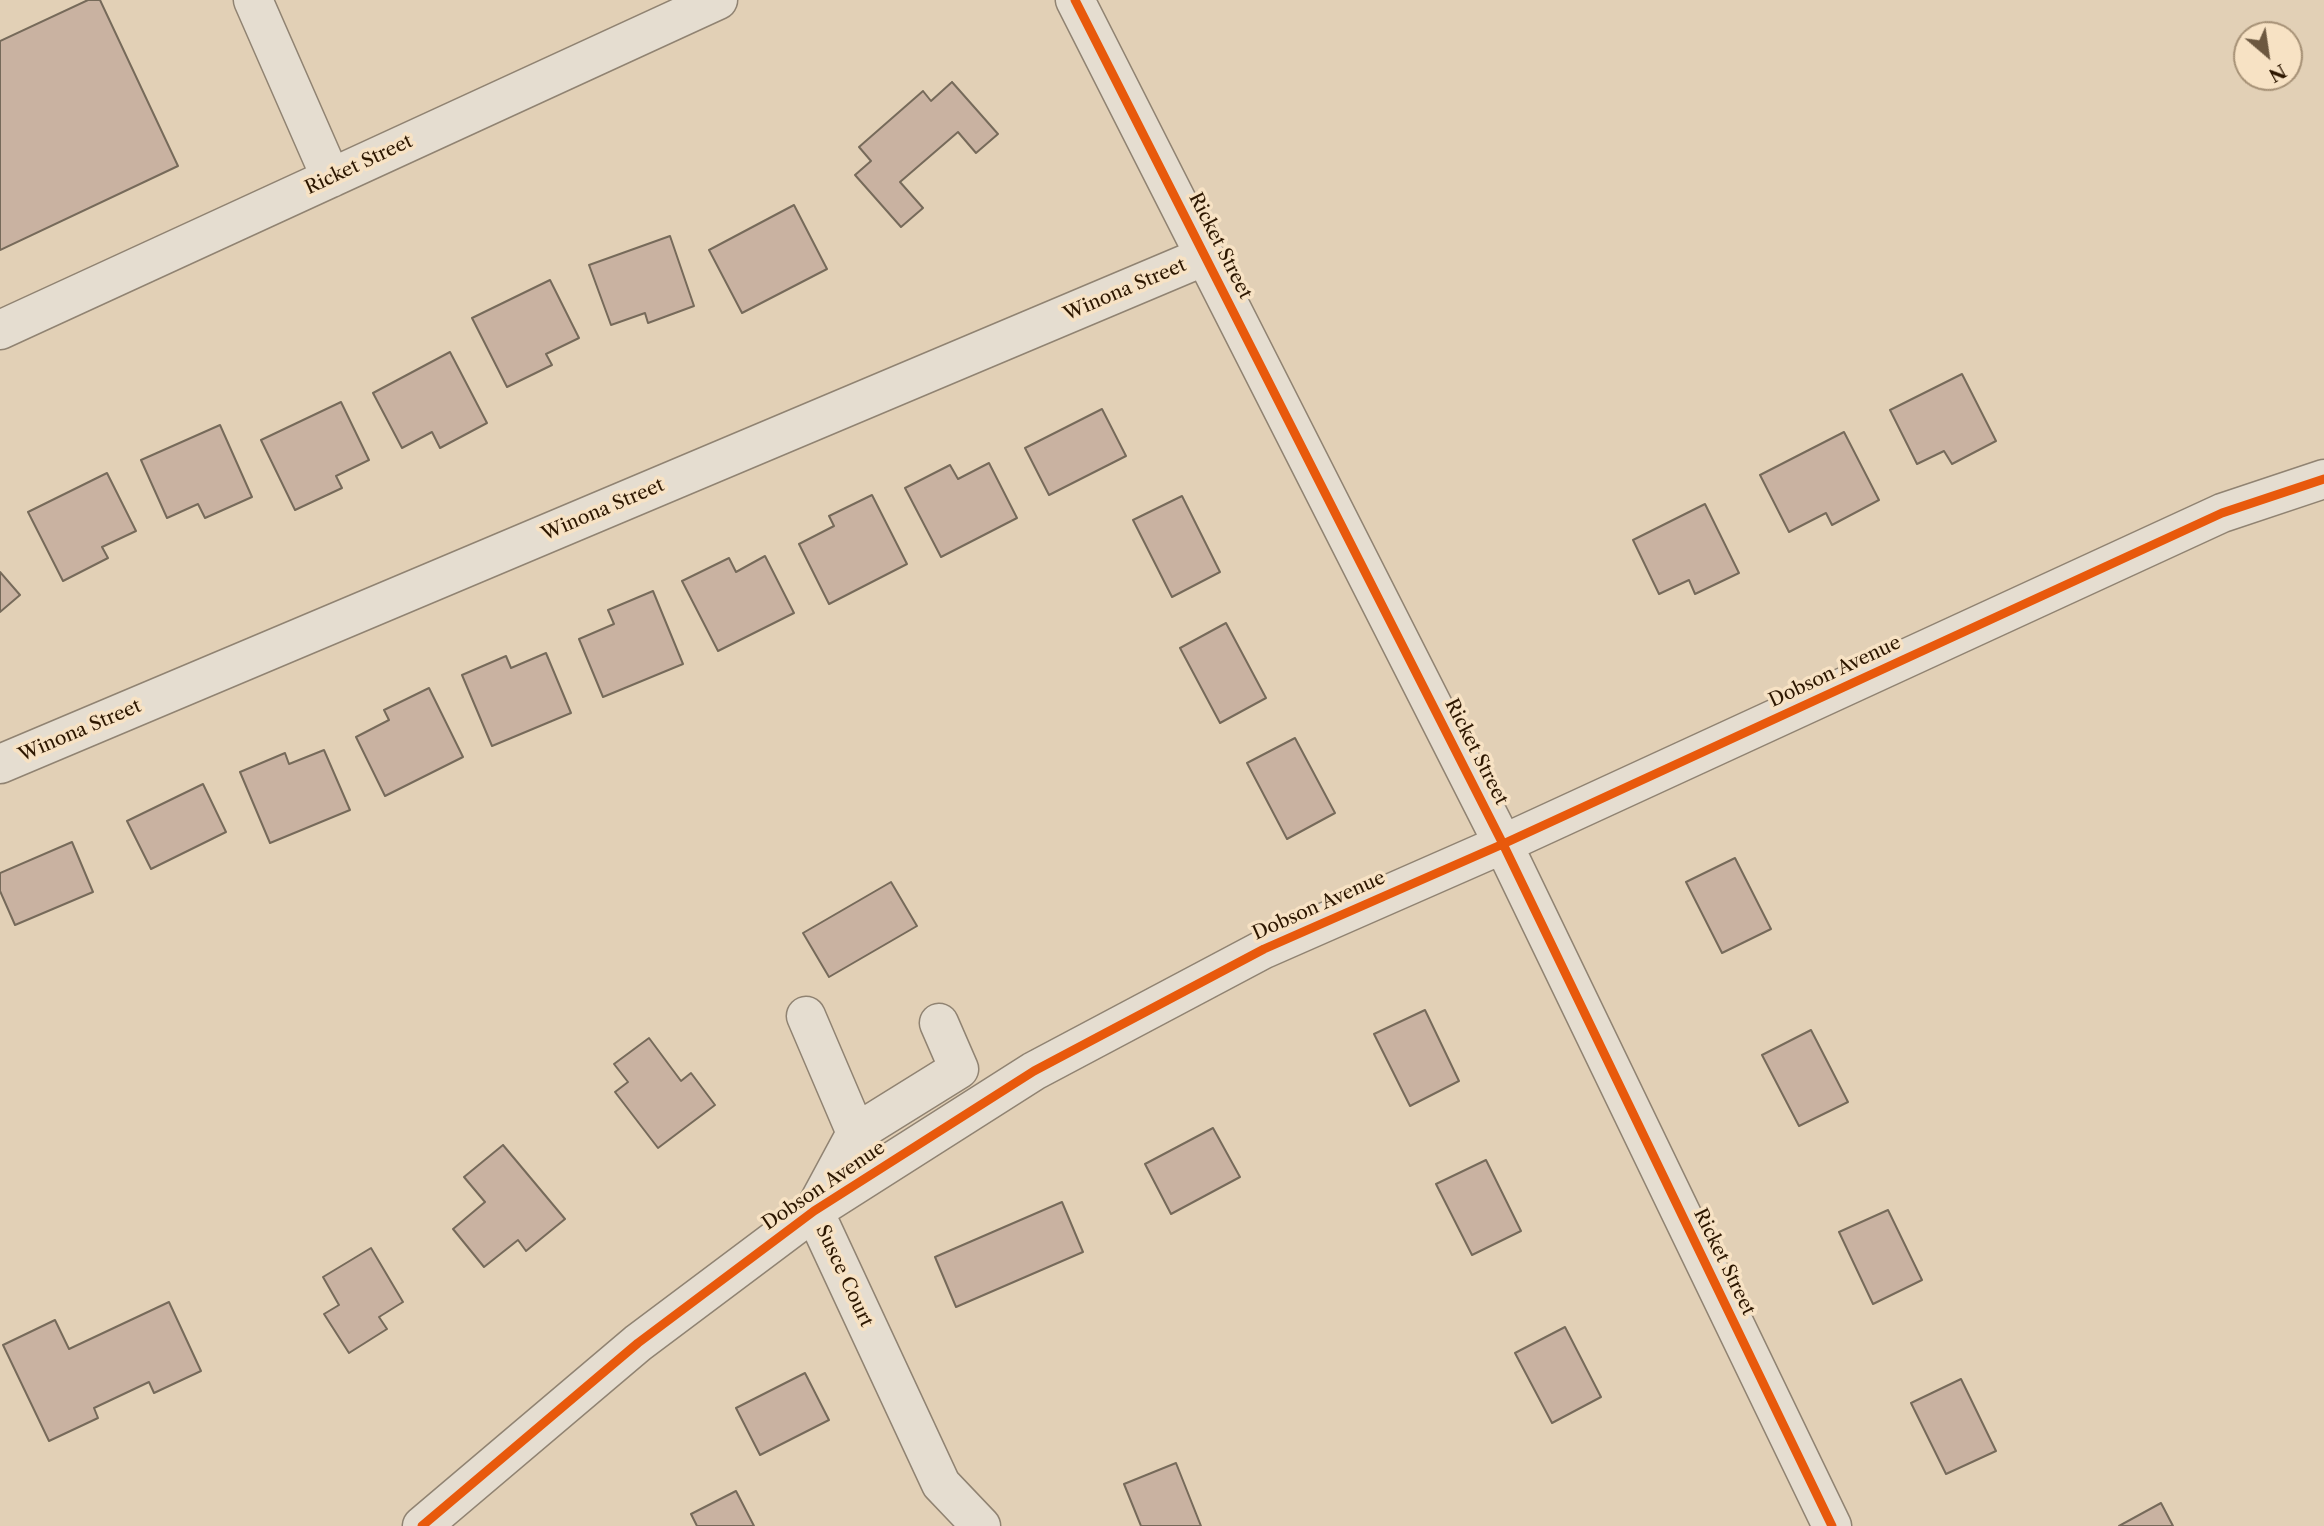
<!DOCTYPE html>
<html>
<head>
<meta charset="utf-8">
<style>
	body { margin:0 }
	#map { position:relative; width:2324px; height:1526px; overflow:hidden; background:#e2d0b6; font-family:"Libre Caslon Text",serif }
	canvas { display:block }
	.north { position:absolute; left:2233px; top:21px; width:70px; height:70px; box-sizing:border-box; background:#f7e2c4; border:2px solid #a69176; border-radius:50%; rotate:151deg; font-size:19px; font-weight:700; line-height:28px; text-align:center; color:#2d1700 }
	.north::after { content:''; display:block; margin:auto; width:24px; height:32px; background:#6c5840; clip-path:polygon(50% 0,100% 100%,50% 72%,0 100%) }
</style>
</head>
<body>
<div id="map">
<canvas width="2324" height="1526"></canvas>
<div class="north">N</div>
</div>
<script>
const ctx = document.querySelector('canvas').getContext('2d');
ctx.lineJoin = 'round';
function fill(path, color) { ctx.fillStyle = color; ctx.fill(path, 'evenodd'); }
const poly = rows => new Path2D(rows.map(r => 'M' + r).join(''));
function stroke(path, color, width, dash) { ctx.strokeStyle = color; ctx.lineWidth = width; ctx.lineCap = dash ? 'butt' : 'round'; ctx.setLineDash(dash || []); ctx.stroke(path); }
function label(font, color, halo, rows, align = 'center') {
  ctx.font = font + ' "Libre Caslon Text",serif'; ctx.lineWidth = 7; ctx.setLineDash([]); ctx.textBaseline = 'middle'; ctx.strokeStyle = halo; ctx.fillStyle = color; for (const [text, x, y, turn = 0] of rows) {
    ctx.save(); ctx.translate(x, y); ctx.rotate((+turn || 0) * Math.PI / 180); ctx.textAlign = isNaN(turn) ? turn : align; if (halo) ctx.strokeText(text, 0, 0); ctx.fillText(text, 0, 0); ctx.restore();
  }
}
const building = poly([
	[88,0,100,0,178,166,0,250,0,41,88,0],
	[952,82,998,134,976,153,958,132,900,182,923,208,901,227,855,175,871,161,859,147,923,91,931,101,952,82],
	[794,205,827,269,742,313,709,250,794,205],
	[670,236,694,306,648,323,645,313,611,325,589,265,670,236],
	[550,280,579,338,546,354,552,365,507,387,472,318,550,280],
	[450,352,487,423,440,448,432,432,402,448,373,393,450,352],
	[1962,374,1996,441,1952,464,1944,451,1917,464,1890,410,1962,374],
	[341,402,369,460,336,476,342,488,295,510,261,440,341,402],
	[1102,409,1126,456,1049,495,1025,448,1102,409],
	[220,425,252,497,205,518,198,504,167,518,141,460,220,425],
	[1844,432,1879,500,1832,525,1826,513,1789,532,1760,475,1844,432],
	[989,463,1017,518,941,557,905,488,950,465,958,479,989,463],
	[107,473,136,531,102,547,108,558,63,581,28,512,107,473],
	[872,495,907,564,829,604,799,544,834,526,829,516,872,495],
	[1182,496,1220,572,1172,597,1133,520,1182,496],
	[1705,504,1739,573,1695,594,1689,580,1659,594,1633,540,1705,504],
	[765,556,794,613,718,651,682,581,729,558,736,572,765,556],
	[0,572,20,595,0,612,0,572],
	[653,591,683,664,603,697,579,639,614,624,608,610,653,591],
	[1226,623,1266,698,1220,723,1180,648,1226,623],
	[546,653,571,713,492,746,462,675,506,656,511,668,546,653],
	[429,688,463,757,385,796,356,737,389,720,384,710,429,688],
	[1295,738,1335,813,1287,839,1247,763,1295,738],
	[324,750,350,810,270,843,240,772,285,753,289,764,324,750],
	[203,784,226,832,151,869,127,821,203,784],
	[72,842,93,892,15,925,0,891,0,873,72,842],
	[1735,858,1771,929,1722,953,1686,882,1735,858],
	[891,882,917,926,829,977,803,933,891,882],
	[1425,1010,1459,1081,1410,1106,1374,1034,1425,1010],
	[1811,1030,1848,1102,1799,1126,1762,1055,1811,1030],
	[649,1038,681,1081,691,1073,715,1105,658,1148,615,1092,628,1082,614,1064,649,1038],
	[1213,1128,1240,1177,1171,1214,1145,1164,1213,1128],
	[503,1145,565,1219,526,1251,518,1240,484,1267,453,1229,485,1202,464,1177,503,1145],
	[1486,1160,1521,1231,1472,1255,1436,1184,1486,1160],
	[1062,1202,1083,1252,956,1307,935,1257,1062,1202],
	[1888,1210,1922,1280,1873,1304,1839,1232,1888,1210],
	[371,1248,403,1302,379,1317,387,1329,349,1353,324,1314,339,1305,323,1277,371,1248],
	[169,1302,201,1371,154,1393,149,1382,94,1408,98,1418,49,1441,3,1345,55,1320,69,1349,169,1302],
	[1565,1327,1601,1397,1552,1423,1515,1353,1565,1327],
	[805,1373,829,1420,760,1455,736,1408,805,1373],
	[1961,1379,1996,1451,1946,1474,1911,1403,1961,1379],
	[1176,1463,1201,1526,1141,1526,1124,1484,1176,1463],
	[736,1491,754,1526,697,1526,691,1514,736,1491],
	[2161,1503,2173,1526,2119,1526,2161,1503]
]);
const minor = poly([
	[253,0,331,178],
	[1075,0,1503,844,1832,1526],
	[0,330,718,0],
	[0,764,1205,256],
	[806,1016,856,1133,814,1211,941,1484,981,1526],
	[856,1133,959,1069,939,1023],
	[422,1526,638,1343,814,1211,1034,1071,1264,949,1503,844,2222,513,2324,479]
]);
const cycleway = poly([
	[1075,0,1503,844,1832,1526],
	[422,1526,638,1343,814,1211,1034,1071,1264,949,1503,844,2222,513,2324,479]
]);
const streetNames = [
	["Ricket Street",359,165,-25],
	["Ricket Street",1220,246,63],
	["Winona Street",1125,290,-23],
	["Winona Street",603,510,-23],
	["Dobson Avenue",1835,672,-25],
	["Winona Street",80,731,-23],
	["Ricket Street",1476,752,63],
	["Dobson Avenue",1319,906,-24],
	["Dobson Avenue",824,1186,-34],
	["Ricket Street",1724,1262,64],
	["Susce Court",844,1276,65]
];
fill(building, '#c9b2a1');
stroke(building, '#766a5a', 2);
stroke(minor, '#908372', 41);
stroke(minor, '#e5ddd0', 38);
stroke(cycleway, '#e8590c', 9);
label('19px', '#2d1700', '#f7e2c4', streetNames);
</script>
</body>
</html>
